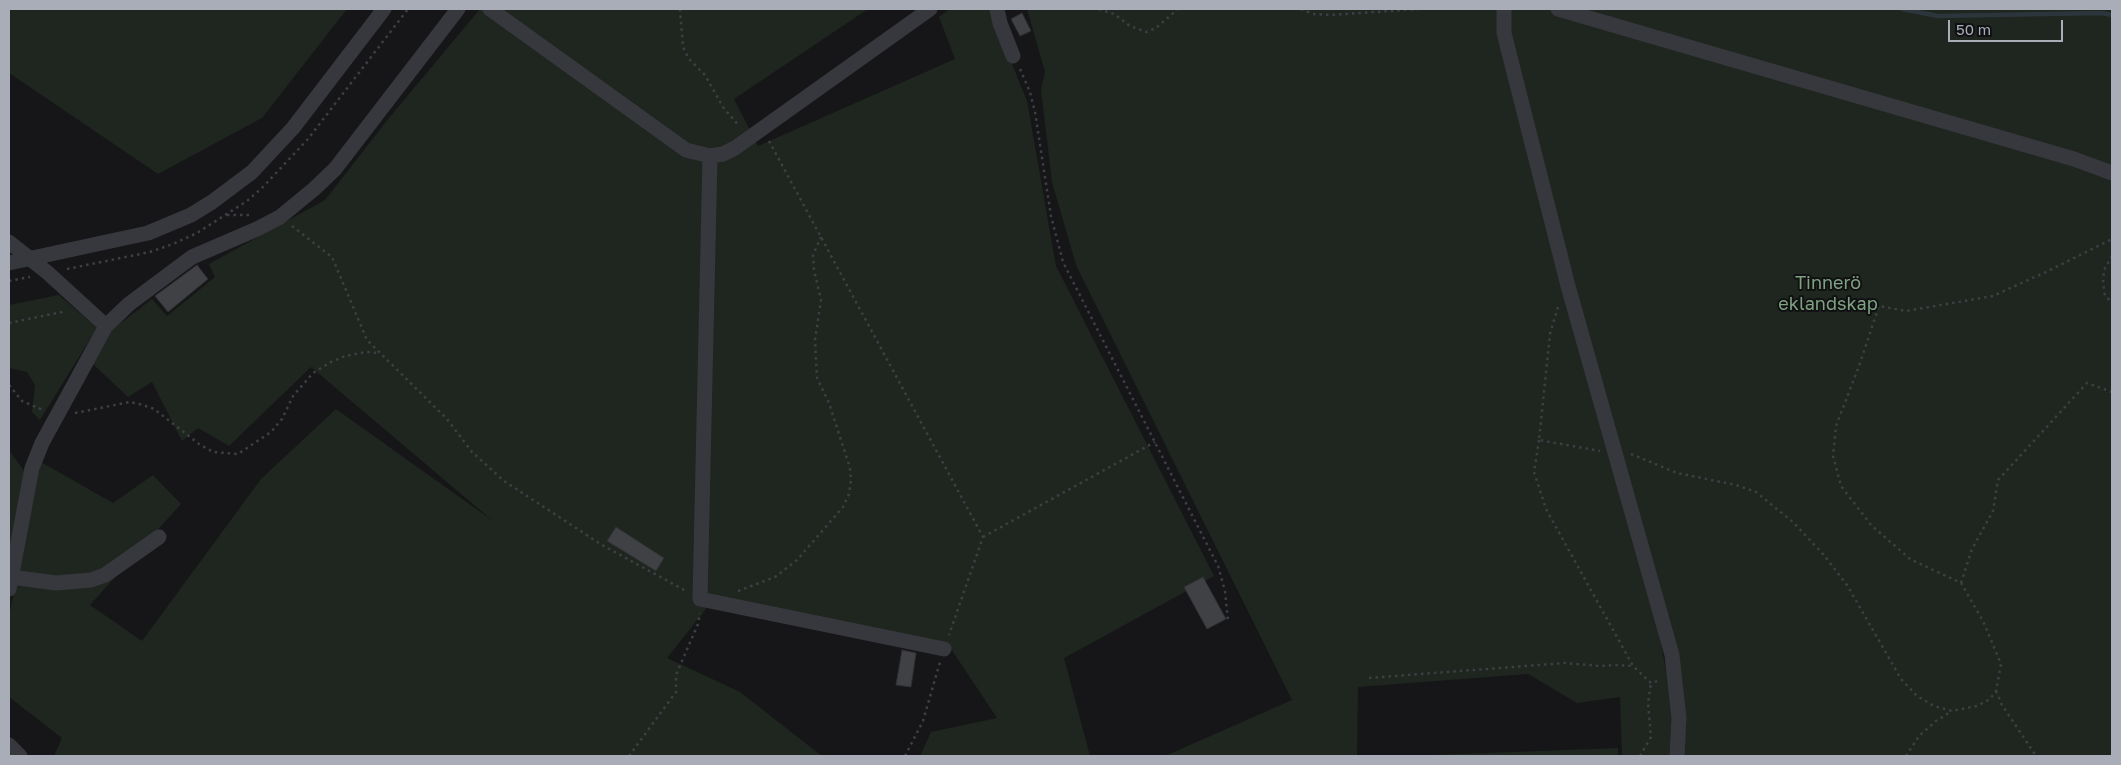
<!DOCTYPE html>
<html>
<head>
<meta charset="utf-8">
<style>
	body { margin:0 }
	#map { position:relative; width:2121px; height:765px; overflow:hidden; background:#161618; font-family:"Golos Text",sans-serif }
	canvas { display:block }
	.frame { position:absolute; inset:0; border:10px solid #a8adb8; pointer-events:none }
	.scale { position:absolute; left:1948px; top:20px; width:115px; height:22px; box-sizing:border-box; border:2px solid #a8adb8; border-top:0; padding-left:6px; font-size:15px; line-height:18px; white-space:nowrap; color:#a8adb8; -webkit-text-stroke:4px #111113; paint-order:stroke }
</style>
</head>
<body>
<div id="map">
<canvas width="2121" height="765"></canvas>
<div class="frame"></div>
<div class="scale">50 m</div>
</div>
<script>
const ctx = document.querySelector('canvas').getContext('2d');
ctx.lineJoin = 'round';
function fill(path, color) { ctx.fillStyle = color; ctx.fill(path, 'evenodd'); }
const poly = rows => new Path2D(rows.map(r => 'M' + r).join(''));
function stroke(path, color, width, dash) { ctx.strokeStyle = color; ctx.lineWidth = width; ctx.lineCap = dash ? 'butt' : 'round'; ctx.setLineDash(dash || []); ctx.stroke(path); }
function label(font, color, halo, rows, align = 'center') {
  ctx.font = font + ' "Golos Text",sans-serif'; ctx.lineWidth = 4; ctx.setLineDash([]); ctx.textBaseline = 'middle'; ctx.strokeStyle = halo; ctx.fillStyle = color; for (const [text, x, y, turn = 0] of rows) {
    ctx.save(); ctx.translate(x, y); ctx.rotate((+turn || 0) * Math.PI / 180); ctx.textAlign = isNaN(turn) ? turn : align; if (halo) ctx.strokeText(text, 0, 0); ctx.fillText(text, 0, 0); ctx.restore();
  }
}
const green = poly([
	[9,9,347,9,262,118,158,174,9,73],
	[480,9,868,9,734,99,758,146,955,59,939,17,950,9,990,9,1027,101,1056,266,1214,576,1064,658,1090,756,920,756,931,732,997,718,949,646,713,600,667,658,740,692,822,756,54,756,62,738,9,697,9,616,41,462,113,503,153,475,181,504,90,605,142,641,261,479,336,409,493,521,311,367,229,446,198,428,182,441,152,382,128,397,93,364,113,329,152,299,167,316,215,277,209,264,325,200,389,118],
	[1027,9,2112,9,2112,756,1622,756,1620,697,1577,703,1528,674,1358,687,1357,756,1165,756,1292,700,1076,265,1052,182,1041,90,1045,72],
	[1618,490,1673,674,1667,676,1660,638],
	[59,295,97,328,40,420,32,412,35,385,27,372,9,368,9,305],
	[9,450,24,471,9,550],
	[1618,748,1618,756,1407,756]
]);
const stream = poly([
	[1902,9,1938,16,2101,13,2112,15]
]);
const building = poly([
	[1022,13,1031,31,1020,36,1011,19,1022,13],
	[197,265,208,279,168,312,155,296,197,265],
	[616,527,664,558,656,571,607,541,616,527],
	[1203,577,1226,619,1207,629,1184,587,1203,577],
	[902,650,916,653,911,687,896,685,902,650]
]);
const path = poly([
	[680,9,683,47,689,59,705,75,723,107,739,126],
	[1099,9,1114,14,1130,26,1146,32,1156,28,1178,9],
	[1301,9,1313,14,1331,15,1419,9],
	[1020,69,1030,92,1035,112,1051,216,1063,262,1218,566,1225,591,1228,621],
	[769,141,983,537,949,635],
	[227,215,249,215],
	[292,226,332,257,367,340,447,419,472,452,504,481,602,545,686,591],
	[2112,256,2104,270,2103,283,2105,296,2112,302],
	[67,269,150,252,173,244,197,233,247,201,263,187,308,139,408,9],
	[9,281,30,277],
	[1558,307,1550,334,1539,440,1600,451],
	[9,323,62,312,65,310],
	[9,385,22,401,43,410],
	[75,413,130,402,143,405,154,409,199,444,213,452,238,454,271,432,282,419,293,396,313,373,331,362,345,356,366,352,378,353],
	[1539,440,1534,472,1546,509,1633,666,1651,683,1661,680],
	[1631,454,1677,473,1736,485,1756,492,1794,523,1823,554,1847,585,1901,679,1917,696,1934,706,1952,711,1977,706,1990,699,1996,691,2001,664,1983,621,1961,583,1910,559,1871,525,1841,486,1833,456,1836,426,1859,366,1879,306,1906,311,1993,296,2048,271,2112,239],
	[983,537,1155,442],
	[1961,583,1972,549,1993,511,1998,480,2087,383,2112,392],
	[738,591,775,577,797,560,843,507,849,494,851,480,850,468,829,403,817,378,815,340,821,300,814,270,813,255,821,237],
	[1369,678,1565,663,1600,666,1615,665,1633,666],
	[1996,691,2002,705,2036,756],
	[629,756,676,692,676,675,698,624,700,613],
	[905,756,923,721,940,662],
	[1640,756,1651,737,1648,703,1651,683],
	[1906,756,1919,736,1936,721,1952,711]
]);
const minor = poly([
	[490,9,686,150,710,156,723,154,735,148,930,9],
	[997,9,1000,23,1013,56],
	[1504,9,1504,33,1568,286,1672,655,1679,718,1677,756],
	[1558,9,2074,159,2112,173],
	[710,156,700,599,944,649],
	[9,242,48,273,106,326],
	[9,263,148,233,191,215,212,202,252,172,293,128,384,9],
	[11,577,56,583,91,580,105,575,159,537],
	[9,589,32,468,42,443,106,326,129,304,192,257,257,229,280,217,314,189,335,169,458,9],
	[9,745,20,756]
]);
const parkNames = [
	["Tinnerö",1828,283],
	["eklandskap",1828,304]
];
fill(green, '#1e261f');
stroke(stream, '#2c353c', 4.5);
fill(building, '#404145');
stroke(building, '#303034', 1);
stroke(path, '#3d3f44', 2.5, [2.5, 4]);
stroke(minor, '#37383d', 15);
label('18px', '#7fa381', '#111113', parkNames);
</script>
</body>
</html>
